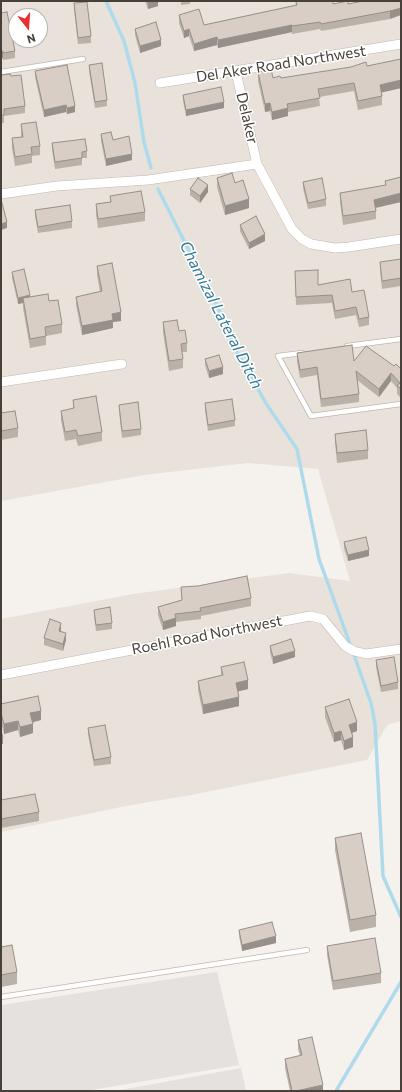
<!DOCTYPE html>
<html>
<head>
<meta charset="utf-8">
<style>
	body { margin:0 }
	#map { position:relative; width:402px; height:1092px; overflow:hidden; background:#f5f1ec; font-family:Commissioner,sans-serif }
	canvas { display:block }
	.frame { position:absolute; inset:0; border:2px solid #48413a; pointer-events:none }
	.north { position:absolute; left:8px; top:8px; width:40px; height:40px; box-sizing:border-box; background:#fff; border:1px solid #b6b3b0; border-radius:50%; rotate:163deg; font-size:11px; font-weight:700; line-height:16px; text-align:center; color:#48413a }
	.north::after { content:''; display:block; margin:auto; width:14px; height:18px; background:#e9312e; clip-path:polygon(50% 0,100% 100%,50% 72%,0 100%) }
</style>
</head>
<body>
<div id="map">
<canvas width="402" height="1092"></canvas>
<div class="frame"></div>
<div class="north">N</div>
</div>
<script>
const ctx = document.querySelector('canvas').getContext('2d');
ctx.lineJoin = 'round';
function fill(path, color) { ctx.fillStyle = color; ctx.fill(path, 'evenodd'); }
const poly = rows => new Path2D(rows.map(r => 'M' + r).join(''));
function stroke(path, color, width, dash) { ctx.strokeStyle = color; ctx.lineWidth = width; ctx.lineCap = dash ? 'butt' : 'round'; ctx.setLineDash(dash || []); ctx.stroke(path); }
function label(font, color, halo, rows, align = 'center') {
  ctx.font = font + ' Commissioner,sans-serif'; ctx.lineWidth = 3; ctx.setLineDash([]); ctx.textBaseline = 'middle'; ctx.strokeStyle = halo; ctx.fillStyle = color; for (const [text, x, y, turn = 0] of rows) {
    ctx.save(); ctx.translate(x, y); ctx.rotate((+turn || 0) * Math.PI / 180); ctx.textAlign = isNaN(turn) ? turn : align; if (halo) ctx.strokeText(text, 0, 0); ctx.fillText(text, 0, 0); ctx.restore();
  }
}
const residential = poly([
	[1,1,401,1,401,721,387,725,367,760,191,795,126,806,1,832,1,619,133,594,289,573,350,581,318,469,248,463,144,475,1,501],
	[16,16,40,16,40,40,16,40]
]);
const parking = poly([
	[217,972,239,1065,86,1091,1,1091,1,1005],
	[241,1068,246,1091,115,1091]
]);
const stream = poly([
	[106,1,124,41,135,83,144,142,151,168],
	[158,189,226,324,233,345,267,405,297,449,319,559,350,644],
	[354,655,371,703,375,724,383,876,401,917],
	[336,1091,401,982]
]);
const service = poly([
	[1,72,83,59],
	[347,346,401,339],
	[302,353,278,356,311,416,401,404],
	[1,997,307,950]
]);
const minor = poly([
	[236,72,257,164,292,229,302,239,311,244,335,248,349,247,401,239],
	[160,83,401,44],
	[1,194,57,186,148,180,257,164],
	[1,382,122,364],
	[1,675,310,616,323,619,345,646,354,651,366,654,401,649]
]);
const wall = poly([
	[145,1,158,1,158,6,148,9],
	[181,1,190,1,190,4,181,5],
	[295,1,333,1,333,4,348,4,401,1,390,19,321,31,320,29,292,34,292,32,218,48,217,45,194,51,189,36,184,38,179,23,179,15,204,25,296,5],
	[74,3,91,36,91,43,78,44,74,9],
	[1,13,15,51,15,58,3,60,3,58,1,59],
	[135,29,161,46,140,53,135,35],
	[401,59,401,88,382,92,382,105,358,110,354,91,319,97,320,106,288,112,288,116,272,120,270,111,265,112,258,81,258,72,273,78,281,78,367,66],
	[89,65,107,100,107,106,95,108,89,71],
	[35,71,75,112,67,114,66,112,44,117,35,77],
	[1,75,11,76,25,106,25,113,4,116,4,123,1,123],
	[183,95,224,108,186,116,183,101],
	[21,124,40,146,40,155,32,156,32,163,15,166,12,148,12,138,21,137],
	[101,134,113,140,132,160,106,166,101,141],
	[52,143,87,151,87,158,82,158,82,165,55,169,52,150],
	[401,177,401,202,376,208,376,219,343,225,340,202,340,193,385,186,385,181],
	[217,178,249,208,225,215,217,187],
	[303,182,326,199,326,206,308,209,303,188],
	[190,189,208,192,200,203,190,195],
	[110,196,145,212,145,221,98,228,96,214,96,204,110,202],
	[35,210,72,221,72,228,38,233,35,216],
	[240,225,265,241,249,249,240,231],
	[401,259,401,286,382,289,380,270,380,262],
	[97,266,121,321,113,322,113,328,82,335,76,305,76,297,100,292,97,275],
	[295,271,318,285,352,292,369,317,369,325,359,327,356,315,335,319,332,303,296,305],
	[12,272,30,297,49,301,62,324,62,333,46,336,46,345,30,348,23,308,23,303,18,304,12,278],
	[163,322,179,331,187,343,187,352,182,352,183,359,183,368,169,371,163,332],
	[297,353,394,366,401,369,400,397,397,394,397,388,391,381,379,397,357,380,359,394,359,402,321,407,317,375,300,378,297,361],
	[205,359,223,374,209,378,205,365],
	[73,400,102,432,102,441,78,446,76,439,65,441,61,420,61,411,73,409],
	[205,403,235,420,235,426,208,431,205,410],
	[119,405,141,429,141,435,122,438,119,411],
	[1,413,18,428,18,437,1,440],
	[335,434,368,450,368,459,337,463,335,443],
	[344,542,369,556,348,561,344,548],
	[181,587,251,598,251,606,201,616,201,619,176,622,176,626,163,630,158,615,158,607,182,600],
	[94,610,112,623,112,629,96,631,94,616],
	[61,629,61,632,66,640,63,651,44,645,44,638],
	[270,646,295,657,273,664,270,652],
	[376,660,398,682,398,689,381,692,376,667],
	[221,667,248,689,238,691,239,706,203,714,198,690,198,681,221,675],
	[1,704,41,720,32,722,33,733,20,737,18,730,4,734,1,722],
	[325,707,357,731,352,733,353,747,344,750,341,740,334,742,325,717],
	[88,728,111,757,111,764,94,766,88,734],
	[1,800,39,812,39,821,1,828],
	[335,838,376,915,376,927,350,932,335,850],
	[239,930,276,943,242,951,239,936],
	[327,946,381,973,381,983,333,990,327,955],
	[1,947,17,972,17,984,1,987],
	[298,1040,323,1091,290,1091,285,1068,285,1059,300,1056,298,1049]
]);
const shadedWall = poly([
	[154,1,158,1,158,6,148,9,148,3],
	[401,8,401,15,390,19,390,11],
	[292,25,292,32,218,48,218,40],
	[189,29,189,36,184,38,184,31],
	[217,37,217,45,194,51,194,44],
	[161,40,161,46,140,53,140,46],
	[3,51,3,58,1,59,1,52],
	[401,80,401,88,380,93,380,85],
	[224,102,224,108,186,116,186,110],
	[270,103,270,111,265,112,265,104],
	[66,105,66,112,44,117,44,110],
	[75,106,75,112,67,114,67,108],
	[288,108,288,116,272,120,272,112],
	[132,154,132,160,106,166,106,159],
	[208,185,208,192,200,203,200,196],
	[401,193,401,202,374,208,374,200],
	[249,199,249,208,225,215,225,206],
	[7,222,7,228,1,230,1,224],
	[265,234,265,241,249,249,249,243],
	[30,295,30,301,23,298,23,303,18,304,18,298],
	[121,312,121,321,113,322,113,328,82,335,82,326,112,314],
	[2,334,2,344,1,344,1,335],
	[223,367,223,374,209,378,209,371],
	[391,373,391,381,379,397,379,389],
	[400,388,401,388,401,396,400,397],
	[369,550,369,556,348,561,348,555],
	[176,618,176,626,163,630,163,622],
	[61,623,61,629,59,637,59,631],
	[66,633,66,640,63,651,63,644],
	[295,651,295,657,273,664,273,657],
	[248,680,248,689,236,692,236,683],
	[239,697,239,706,203,714,203,705],
	[41,711,41,720,30,723,30,713],
	[18,721,18,730,4,734,4,724],
	[357,722,357,731,349,734,349,725],
	[33,724,33,733,20,737,20,727],
	[341,731,341,740,334,742,334,733],
	[3,737,3,744,1,744,1,738],
	[353,737,353,747,344,750,344,741],
	[276,936,276,943,242,951,242,945],
	[323,1085,323,1091,296,1091]
]);
const building = poly([
	[147,1,154,1,148,3,147,1],
	[296,1,333,1,333,4,348,1,348,4,363,1,401,1,401,8,390,11,321,24,320,22,292,26,292,25,218,40,217,37,194,44,189,29,184,31,179,15,199,9,204,25,297,5,296,1],
	[87,2,91,36,78,38,74,3,87,2],
	[7,12,15,51,3,53,3,51,1,52,1,13,7,12],
	[156,22,161,40,140,46,135,29,156,22],
	[401,59,401,80,380,85,382,96,358,101,354,83,318,89,320,98,287,104,288,108,272,112,270,103,265,104,258,72,271,69,273,78,280,76,281,78,351,67,366,62,367,66,401,59],
	[102,63,107,100,95,102,89,65,102,63],
	[67,65,75,106,67,108,66,105,44,110,35,71,67,65],
	[10,74,11,76,21,75,25,106,4,109,4,115,1,115,1,75,10,74],
	[221,87,224,102,186,110,183,95,221,87],
	[36,122,40,146,31,147,32,154,15,157,12,138,23,137,21,124,36,122],
	[111,132,113,140,129,136,132,154,106,159,101,134,111,132],
	[85,139,87,151,82,152,82,158,55,162,52,143,85,139],
	[232,173,235,183,243,180,249,199,225,206,217,178,232,173],
	[401,177,401,193,374,200,376,211,343,216,340,193,386,185,385,181,401,177],
	[198,178,208,185,200,196,190,189,198,178],
	[322,178,326,199,308,203,303,182,322,178],
	[141,191,145,212,98,219,96,204,111,202,110,196,141,191],
	[2,203,7,222,1,224,1,204,2,203],
	[70,205,72,221,38,227,35,210,70,205],
	[256,216,265,234,249,243,240,225,256,216],
	[401,259,401,278,382,281,380,262,401,259],
	[112,263,121,312,112,314,113,320,82,326,76,297,102,291,97,266,112,263],
	[24,269,30,295,18,298,12,272,24,269],
	[318,270,318,285,350,279,352,292,364,290,369,317,359,319,356,307,335,311,332,295,296,297,295,271,318,270],
	[48,294,49,301,58,300,62,324,45,327,46,336,30,339,23,298,48,294],
	[177,320,179,331,185,330,187,343,181,344,183,359,169,361,163,322,177,320],
	[352,345,354,361,366,346,394,366,396,364,401,369,401,388,400,388,397,386,400,383,391,373,379,389,356,371,359,394,321,399,317,367,300,370,297,353,352,345],
	[219,355,223,367,209,371,205,359,219,355],
	[96,396,102,432,78,436,76,430,65,432,61,411,74,408,73,400,96,396],
	[232,399,235,420,208,425,205,403,232,399],
	[138,402,141,429,122,431,119,405,138,402],
	[15,411,18,428,1,431,1,413,15,411],
	[366,430,368,450,337,453,335,434,366,430],
	[366,537,369,550,348,555,344,542,366,537],
	[247,576,251,598,200,608,201,611,175,614,176,618,163,622,158,607,182,600,181,587,198,586,247,576],
	[110,607,112,623,96,625,94,610,110,607],
	[50,619,61,623,59,631,66,633,63,644,44,638,50,619],
	[291,639,295,651,273,657,270,646,291,639],
	[394,657,398,682,381,686,376,660,394,657],
	[244,662,248,680,236,683,239,697,203,705,198,681,223,675,221,667,244,662],
	[38,696,41,711,30,713,33,724,20,727,18,721,4,724,1,713,1,704,38,696],
	[349,699,357,722,349,725,353,737,344,741,341,731,334,733,325,707,349,699],
	[105,725,111,757,94,760,88,728,105,725],
	[1,731,3,737,1,738,1,731],
	[35,794,39,812,1,819,1,800,35,794],
	[361,833,376,915,350,920,335,838,361,833],
	[272,922,276,936,242,945,239,930,272,922],
	[375,938,381,973,333,981,327,946,375,938],
	[12,945,17,972,1,975,1,947,12,945],
	[312,1037,323,1085,296,1091,292,1091,285,1059,302,1055,298,1040,312,1037]
]);
const streetNames = [
	["Del Aker Road Northwest",281,64,-9],
	["Delaker",247,118,77],
	["Roehl Road Northwest",207,635,-11]
];
const waterNames = [
	["Chamizal Lateral Ditch",221,315,63]
];
fill(residential, '#e8e2da');
fill(parking, '#e4e1df');
stroke(stream, '#aedbeb', 3.5);
stroke(service, '#c0b7af', 6);
stroke(minor, '#c0b7af', 10);
stroke(service, '#fff', 4.5);
stroke(minor, '#fff', 9);
fill(wall, '#bab1a9');
fill(shadedWall, '#97908a');
fill(building, '#d8cec5');
stroke(building, '#97908a', 1);
label('15px', '#48413a', '#fff', streetNames);
label('italic 16px', '#347a96', '#fff', waterNames);
</script>
</body>
</html>
